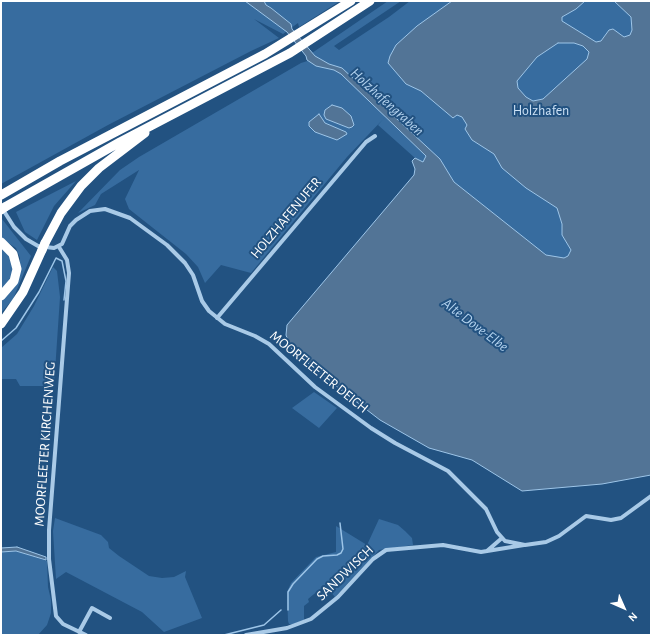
<!DOCTYPE html>
<html>
<head>
<meta charset="utf-8">
<style>
	body { margin:0 }
	#map { position:relative; width:652px; height:636px; overflow:hidden; background:#225281; font-family:"Alegreya Sans",sans-serif }
	canvas { display:block }
	.frame { position:absolute; inset:0; border:2px solid #fff; pointer-events:none }
	.north { position:absolute; left:604px; top:588px; width:40px; height:40px; -webkit-text-stroke:3px #225281; paint-order:stroke; rotate:135deg; font-size:11px; font-weight:700; line-height:16px; text-align:center; color:#fff }
	.north::after { content:''; display:block; margin:auto; width:14px; height:18px; background:#fff; clip-path:polygon(50% 0,100% 100%,50% 72%,0 100%) }
</style>
</head>
<body>
<div id="map">
<canvas width="652" height="636"></canvas>
<div class="frame"></div>
<div class="north">N</div>
</div>
<script>
const ctx = document.querySelector('canvas').getContext('2d');
ctx.lineJoin = 'round';
function fill(path, color) { ctx.fillStyle = color; ctx.fill(path, 'evenodd'); }
const poly = rows => new Path2D(rows.map(r => 'M' + r).join(''));
function stroke(path, color, width, dash) { ctx.strokeStyle = color; ctx.lineWidth = width; ctx.lineCap = dash ? 'butt' : 'round'; ctx.setLineDash(dash || []); ctx.stroke(path); }
function label(font, color, halo, rows, align = 'center') {
  ctx.font = font + ' "Alegreya Sans",sans-serif'; ctx.lineWidth = 4; ctx.setLineDash([]); ctx.textBaseline = 'middle'; ctx.strokeStyle = halo; ctx.fillStyle = color; for (const [text, x, y, turn = 0] of rows) {
    ctx.save(); ctx.translate(x, y); ctx.rotate((+turn || 0) * Math.PI / 180); ctx.textAlign = isNaN(turn) ? turn : align; if (halo) ctx.strokeText(text, 0, 0); ctx.fillText(text, 0, 0); ctx.restore();
  }
}
const green = poly([
	[1,1,340,1,299,27,298,23,283,34,254,19,279,38,251,51,108,125,1,184],
	[388,1,401,1,334,46,339,50,389,17,410,1,651,1,651,404,558,270,454,182,440,159,389,113,347,157,251,273,221,265,205,283,198,267,186,254,129,209,125,199,139,170,101,194,95,205,78,213,120,170,139,157,301,63,317,58,312,53],
	[385,117,426,156,425,160,423,162,415,158,378,125],
	[76,181,54,206,37,240,25,232,16,212],
	[2,219,31,256,13,299,1,313,1,301,4,299,20,272,20,258,16,248,1,238],
	[1,246,14,262,12,278,1,292],
	[53,267,57,271,60,297,54,386,20,386,16,379,1,379,1,348,17,334,34,306],
	[314,392,337,408,319,428,292,408],
	[55,518,101,535,108,542,109,548,119,556,149,576,162,578,174,577,186,571,185,577,202,618,164,632,142,612,66,572,56,579,53,531],
	[379,519,398,525,405,531,412,538,413,545,379,550,335,597,325,585,308,599,309,602,304,606,304,620,293,624,289,624,288,621,287,592,291,583,316,557,336,552,336,526,367,545],
	[16,551,47,561,48,587,51,600,51,613,47,625,38,635,1,635,1,552]
]);
const water = poly([
	[245,1,264,1,266,5,271,8,291,24,292,29,315,56,329,64,342,68,440,159,454,182,546,255,564,258,568,256,571,250,562,235,562,224,557,208,526,188,502,168,494,154,472,140,465,129,467,125,462,117,457,115,453,118,421,91,406,84,388,63,390,56,396,45,417,26,452,1,585,1,576,9,562,17,562,21,596,42,601,41,609,30,613,29,624,37,630,35,632,30,631,17,614,1,651,1,651,475,602,484,522,491,472,460,429,448,380,420,319,373,290,347,286,335,287,325,414,175,415,169,412,161,415,158,423,162,426,156,341,74,334,70,316,66,307,60,306,56,287,32,245,1],
	[558,43,574,43,583,46,589,52,587,59,543,99,533,101,526,97,518,88,517,81,537,57,558,43],
	[332,105,342,108,351,116,354,125,352,127,349,128,326,119,324,115,325,110,332,105],
	[319,114,325,123,346,132,347,134,337,140,315,132,309,126,309,122,319,114],
	[17,547,46,557,46,560,16,551,1,552,1,548,17,547]
]);
const stream = poly([
	[1,341,16,328,39,292,56,258,62,261,66,281,64,300],
	[288,610,288,592,293,584,317,559,323,556,337,555,341,553,343,549,340,523],
	[224,635,264,625,281,610]
]);
const minor = poly([
	[2,208,14,227,26,239,38,246,54,248,62,244,70,226,76,220,90,211,105,209,130,218,167,245,185,263,193,275,202,301,209,311,225,324,255,336,269,344,315,387,371,428,395,443,448,471,486,509,497,532,505,541,525,545,546,542,559,536,586,516,611,520,621,518,651,496],
	[59,247,67,260,69,273,49,530,49,559,56,616,63,624,86,635],
	[217,318,366,142,375,136],
	[487,551,502,538],
	[79,632,92,608,110,618],
	[246,635,287,628,311,619,338,597,373,559,386,550,443,545,481,552,524,545]
]);
const motorway = poly([
	[1,195,60,161,265,54,351,1],
	[5,207,120,142,290,53,370,1],
	[1,242,13,254,17,269,14,281,1,296],
	[45,243,61,213,81,186,99,168,145,133],
	[1,324,23,292,42,250]
]);
const motorwayBridge = poly([
	[1,210,5,207],
	[42,250,45,243]
]);
const parkNames = [
	["Holzhafen",541,111]
];
const streetNames = [
	["HOLZHAFENUFER",286,218,-50],
	["MOORFLEETER DEICH",319,372,39],
	["MOORFLEETER KIRCHENWEG",45,444,-86],
	["SANDWISCH",345,573,-44]
];
const waterNames = [
	["Holzhafengraben",387,102,42],
	["Alte Dove-Elbe",475,325,37]
];
fill(green, '#376c9f');
fill(water, '#527496');
stroke(water, '#9dc5e8', 1);
stroke(stream, '#9dc5e8', 1.5);
stroke(minor, '#a9cae7', 4);
stroke(motorway, '#fff', 9);
stroke(motorwayBridge, '#fff', 9);
label('14px', '#cde2f6', '#225281', parkNames);
label('14px', '#fff', '#225281', streetNames);
label('italic 15px', '#b4d3ef', '#225281', waterNames);
</script>
</body>
</html>
